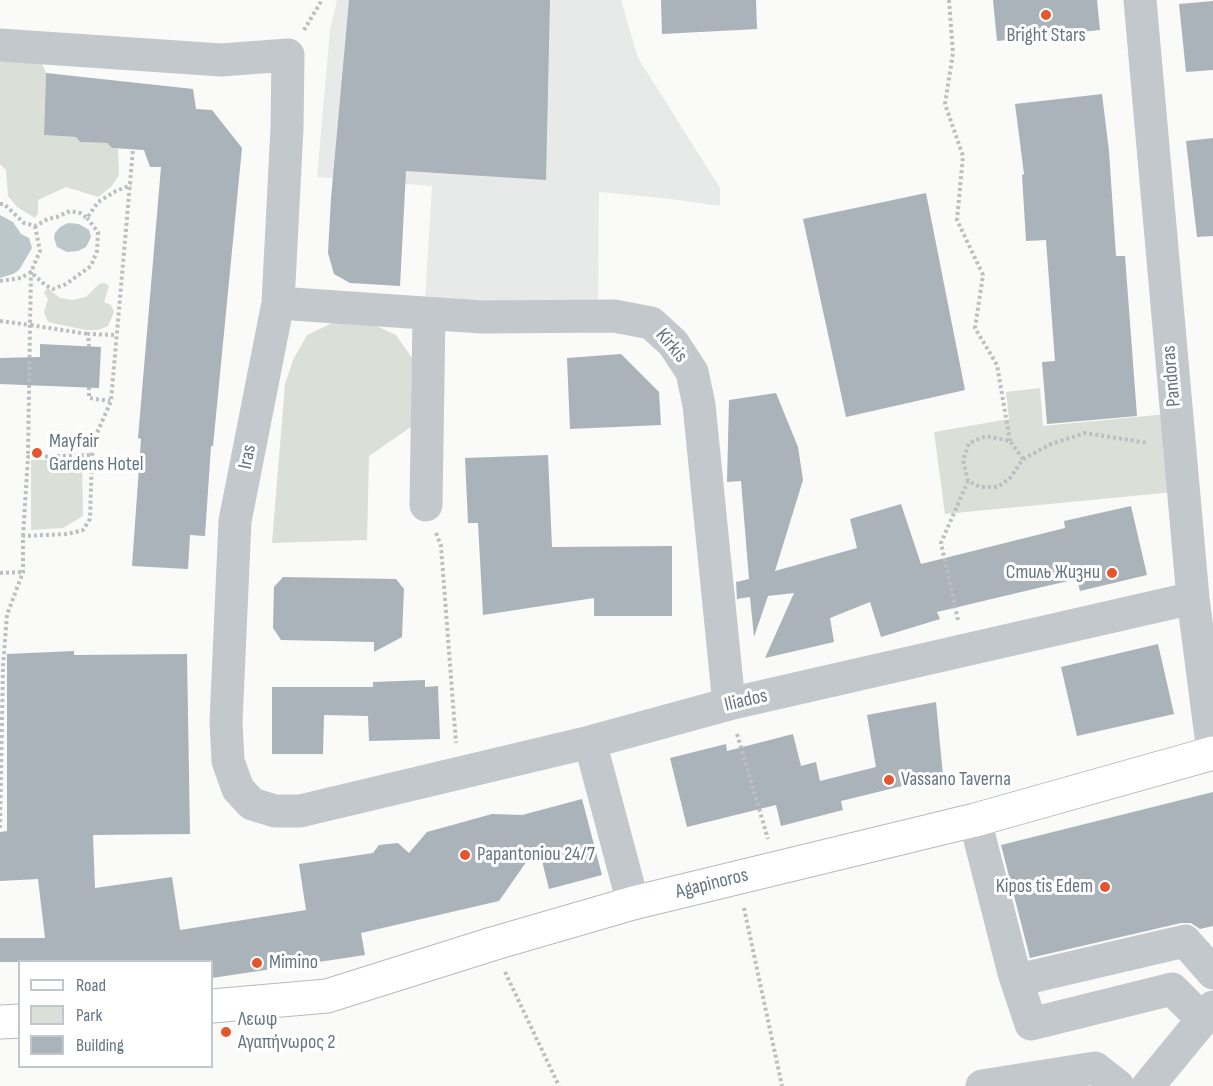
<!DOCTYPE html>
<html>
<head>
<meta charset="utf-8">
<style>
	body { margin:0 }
	#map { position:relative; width:1213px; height:1086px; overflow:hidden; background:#fafaf8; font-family:"Sofia Sans Condensed",sans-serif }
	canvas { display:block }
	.legend { position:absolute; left:18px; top:960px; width:195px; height:108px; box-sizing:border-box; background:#fff; border:2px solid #c1c8cd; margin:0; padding:8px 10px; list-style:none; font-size:18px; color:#657683 }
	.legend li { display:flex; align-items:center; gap:12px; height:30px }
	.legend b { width:30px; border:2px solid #c1c8cd }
</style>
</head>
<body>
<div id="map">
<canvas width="1213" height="1086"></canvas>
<ul class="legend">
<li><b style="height:8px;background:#fff"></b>Road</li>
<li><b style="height:16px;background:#dadfd7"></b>Park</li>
<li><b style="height:16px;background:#aab3b9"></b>Building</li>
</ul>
</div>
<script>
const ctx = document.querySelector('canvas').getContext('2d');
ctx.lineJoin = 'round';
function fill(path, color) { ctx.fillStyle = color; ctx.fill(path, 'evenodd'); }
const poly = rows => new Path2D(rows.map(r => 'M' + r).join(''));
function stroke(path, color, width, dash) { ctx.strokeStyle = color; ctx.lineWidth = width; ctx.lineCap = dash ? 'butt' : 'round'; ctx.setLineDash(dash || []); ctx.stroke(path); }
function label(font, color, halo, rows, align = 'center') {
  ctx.font = font + ' "Sofia Sans Condensed",sans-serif'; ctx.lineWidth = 6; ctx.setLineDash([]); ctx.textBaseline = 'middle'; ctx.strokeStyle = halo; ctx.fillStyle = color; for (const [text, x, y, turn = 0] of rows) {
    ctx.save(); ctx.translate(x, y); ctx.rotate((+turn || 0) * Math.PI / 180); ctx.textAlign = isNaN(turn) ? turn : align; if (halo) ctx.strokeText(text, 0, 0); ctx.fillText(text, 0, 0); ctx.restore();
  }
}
const built = poly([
	[337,0,621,0,638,58,720,188,720,206,671,199,599,192,598,306,425,300,432,186,317,177,330,30]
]);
const green = poly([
	[0,59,41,61,46,73,44,135,76,137,80,142,107,143,112,148,118,149,119,175,111,187,98,197,66,187,38,200,38,213,35,218,17,207,8,196,6,170,0,164],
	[105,283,109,286,104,302,111,305,114,312,108,326,98,330,86,330,48,322,44,312,48,299,44,293,47,288,60,298,72,300,86,297,99,284],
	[336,321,370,323,396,335,412,358,411,427,369,456,367,540,272,543,285,384,293,360,307,335],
	[1040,388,1043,426,1167,414,1174,492,945,514,934,432,1009,419,1006,392],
	[31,460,82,460,83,516,63,528,31,530]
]);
const water = poly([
	[0,215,13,222,21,234,29,238,32,248,19,270,13,274,0,278],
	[68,223,79,224,89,230,91,237,86,247,78,251,67,252,57,247,54,238,55,233,60,227]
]);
const building = poly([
	[349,0,550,0,546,180,406,171,400,286,350,283,334,274,328,253,331,198],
	[661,0,756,0,757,29,662,34],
	[993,0,1097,0,1100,30,997,41],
	[1213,1,1213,70,1186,72,1179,4],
	[46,73,193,89,196,109,212,110,242,148,213,446,211,446,205,536,190,535,188,569,132,566,141,439,138,438,161,167,150,167,144,150,112,148,107,143,80,142,76,137,44,135],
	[1102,94,1109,151,1116,256,1125,256,1137,416,1047,424,1042,362,1055,361,1046,240,1026,241,1022,175,1024,174,1015,104],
	[1213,138,1213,236,1197,237,1186,141],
	[926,193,965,390,846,417,803,219],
	[40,344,101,347,99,388,0,384,0,358,40,357],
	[621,354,659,392,661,425,570,429,567,358],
	[776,393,798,447,803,480,775,571,857,548,850,519,901,504,921,564,1065,528,1064,521,1131,506,1147,575,1080,591,1077,579,1038,588,937,612,940,619,881,637,870,602,830,618,834,642,765,658,794,593,768,596,754,637,750,597,737,599,736,582,749,579,741,481,727,482,729,400],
	[548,455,552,547,672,546,672,616,594,616,594,598,483,615,478,523,468,523,465,458],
	[283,577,396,579,404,589,402,637,374,652,374,642,281,640,273,628,274,587],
	[1158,644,1174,714,1077,736,1061,667],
	[74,651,74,655,187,654,190,834,93,835,95,888,172,877,180,930,306,910,299,864,373,853,379,845,398,843,409,853,427,832,492,814,522,815,582,799,602,875,549,889,538,845,499,901,361,933,365,955,212,978,212,962,0,962,0,938,45,938,38,879,0,881,0,832,7,831,7,654],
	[425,680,425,687,438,686,440,739,369,741,368,716,324,715,323,754,272,754,272,687,373,687,373,682],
	[936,702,943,776,841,801,843,810,781,826,776,805,687,827,670,758,726,744,727,751,793,734,801,766,816,762,820,781,876,767,867,715],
	[1213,792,1213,926,1200,929,1191,923,1181,923,1030,958,1001,845]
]);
const path = poly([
	[949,0,953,53,945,104,963,156,957,220,983,275,975,328,997,365,1010,441],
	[304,30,322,0],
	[0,204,4,204,24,223,35,226,48,219,57,217,70,211,80,213,87,218,98,202,116,191,131,185],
	[35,226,40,251,31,272,30,325,88,334],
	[0,281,21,278,31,272,45,285,53,289,66,284,91,266,97,251,98,232,87,218],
	[0,321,30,325,28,457],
	[89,347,88,334,116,335],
	[89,387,89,398,110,401],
	[1023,459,1010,441,986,436,969,443,963,460,968,481,980,487,998,487,1011,477,1023,459,1051,444,1085,433,1148,443],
	[436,533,441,546,456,743],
	[23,536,28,457,92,455],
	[0,573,23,572],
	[958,620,941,543,968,481],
	[737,734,768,839],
	[0,828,3,666,7,615,23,572,23,536,68,534,83,530,90,519,92,455,97,433,111,401,133,149],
	[744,908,782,1086],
	[505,972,559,1086]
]);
const minor = poly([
	[1140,0,1193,598,1213,752],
	[0,45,221,60,288,55,287,128,278,303,235,521,226,722,228,761,238,789,252,804,275,811,300,811,590,742,729,704,1193,598],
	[278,303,482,317,614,316,651,323,673,343,692,372,699,405,729,704],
	[426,505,429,314],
	[590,742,633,903],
	[975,820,1014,973,1031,1024,1172,989,1203,1020],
	[1018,980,1185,941,1213,973],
	[982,1086,1095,1068,1118,1086],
	[1148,1086,1213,1007]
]);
const major = poly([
	[212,1006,327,996,492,944,633,903,975,820,1213,753],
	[0,1022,20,1021]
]);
const markers = [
	[1046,15,6,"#e4572e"],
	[37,453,6,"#e4572e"],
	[1112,573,6,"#e4572e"],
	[889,780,6,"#e4572e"],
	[465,855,6,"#e4572e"],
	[1105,887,6,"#e4572e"],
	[257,963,6,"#e4572e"],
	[226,1032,6,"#e4572e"]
];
const poiNames = [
	["Bright Stars",1046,36,"center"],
	["Mayfair",49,442],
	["Gardens Hotel",49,465],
	["Стиль Жизни",1100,573,"right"],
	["Vassano Taverna",901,780],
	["Papantoniou 24/7",477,855],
	["Kipos tis Edem",1093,887,"right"],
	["Mimino",269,963],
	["Λεωφ",238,1020],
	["Αγαπήνωρος 2",238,1043]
];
const streetNames = [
	["Kirkis",671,346,50],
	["Pandoras",1172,376,-95],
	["Iras",248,457,-79],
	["Iliados",746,701,-13],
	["Agapinoros",712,884,-14]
];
fill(built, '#e8e9e9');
fill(green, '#dadfd7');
fill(water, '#bbc7cb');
fill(building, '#aab3b9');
stroke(major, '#b5babe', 35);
stroke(path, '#bbbfc2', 4, [3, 3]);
stroke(minor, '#c3c8cc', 33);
stroke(major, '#fff', 33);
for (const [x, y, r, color] of markers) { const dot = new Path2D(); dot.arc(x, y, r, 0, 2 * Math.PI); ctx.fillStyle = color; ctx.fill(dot); stroke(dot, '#fff', 2); }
label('20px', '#657683', '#fff', poiNames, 'left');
label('20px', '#657683', '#fff', streetNames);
</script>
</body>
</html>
